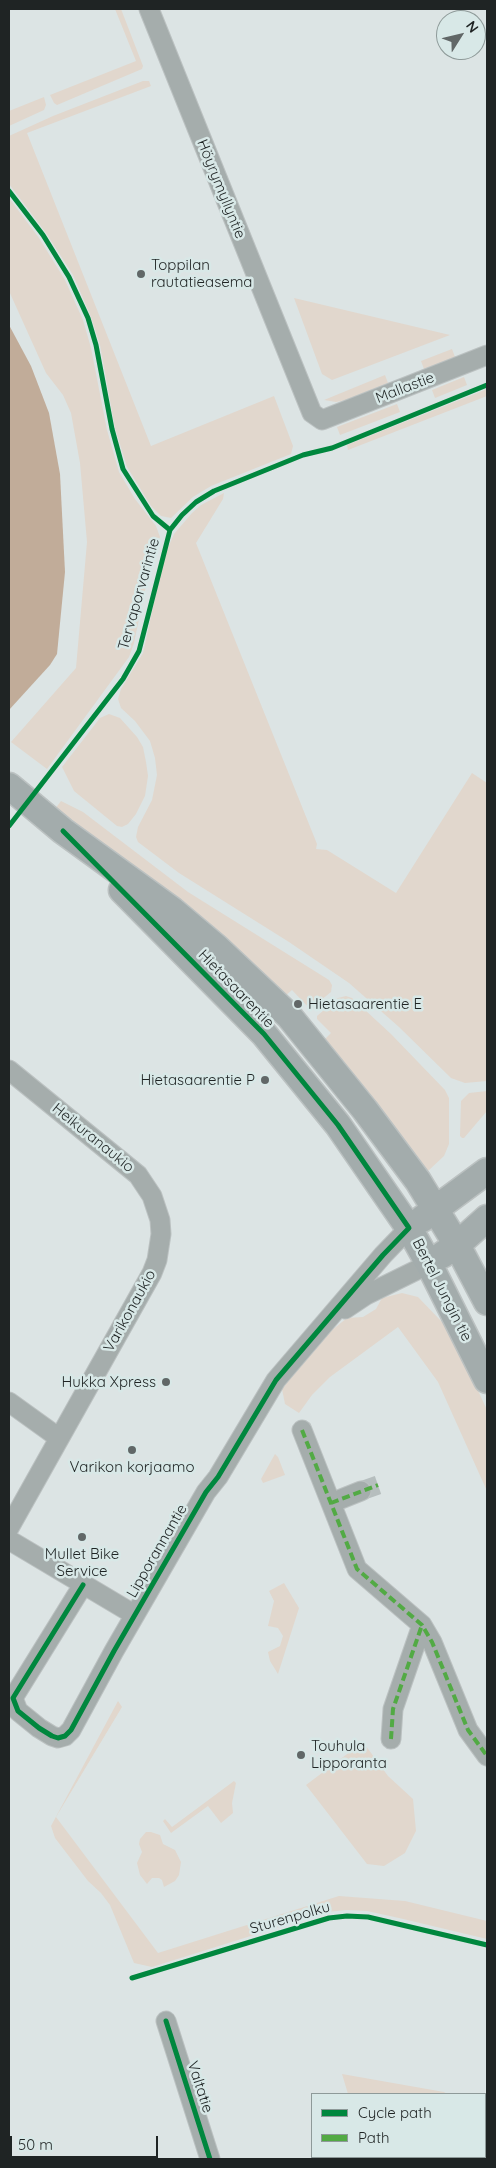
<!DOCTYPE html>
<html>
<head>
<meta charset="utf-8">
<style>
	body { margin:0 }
	#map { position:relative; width:496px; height:2168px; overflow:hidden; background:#dce4e4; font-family:Quicksand,sans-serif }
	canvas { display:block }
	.frame { position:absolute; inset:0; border:10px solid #1f2424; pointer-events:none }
	.legend { position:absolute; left:311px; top:2093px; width:175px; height:65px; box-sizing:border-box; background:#d8e8e7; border:1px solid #8e9a99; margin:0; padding:6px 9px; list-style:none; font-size:15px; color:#1f2424 }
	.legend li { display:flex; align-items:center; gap:10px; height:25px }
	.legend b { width:25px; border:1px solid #8e9a99 }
	.north { position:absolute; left:436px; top:10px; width:50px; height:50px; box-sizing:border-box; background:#d8e8e7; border:1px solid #8e9a99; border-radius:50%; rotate:54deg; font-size:14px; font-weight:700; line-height:20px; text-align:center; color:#1f2424 }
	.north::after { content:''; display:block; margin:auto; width:18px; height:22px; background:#616767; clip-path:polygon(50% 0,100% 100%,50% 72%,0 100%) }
	.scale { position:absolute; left:10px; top:2136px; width:148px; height:22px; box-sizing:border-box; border:2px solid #1f2424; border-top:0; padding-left:6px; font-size:15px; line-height:18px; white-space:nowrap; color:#1f2424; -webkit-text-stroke:4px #d8e8e7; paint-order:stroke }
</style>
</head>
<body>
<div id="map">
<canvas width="496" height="2168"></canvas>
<div class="frame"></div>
<ul class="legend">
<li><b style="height:6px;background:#00873e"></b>Cycle path</li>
<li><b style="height:6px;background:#52aa44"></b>Path</li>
</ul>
<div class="north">N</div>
<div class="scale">50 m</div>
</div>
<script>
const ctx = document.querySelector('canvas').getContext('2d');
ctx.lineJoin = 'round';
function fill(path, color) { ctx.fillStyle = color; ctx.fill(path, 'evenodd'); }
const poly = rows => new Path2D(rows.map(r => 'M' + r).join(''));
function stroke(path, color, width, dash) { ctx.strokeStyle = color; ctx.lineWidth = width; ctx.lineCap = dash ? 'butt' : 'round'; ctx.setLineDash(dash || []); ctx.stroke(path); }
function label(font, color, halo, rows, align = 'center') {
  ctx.font = font + ' Quicksand,sans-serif'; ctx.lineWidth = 5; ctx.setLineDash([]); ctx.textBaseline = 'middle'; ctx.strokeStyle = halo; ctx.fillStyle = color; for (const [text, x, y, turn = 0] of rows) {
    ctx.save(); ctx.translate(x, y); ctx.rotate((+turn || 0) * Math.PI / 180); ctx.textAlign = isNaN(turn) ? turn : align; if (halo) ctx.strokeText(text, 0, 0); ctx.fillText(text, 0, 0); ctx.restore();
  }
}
const green = poly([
	[115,9,121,9,143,66,142,69,57,105,54,103,50,95,136,61],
	[143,81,149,81,151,86,27,133,151,446,274,396,293,446,291,454,211,486,193,497,171,518,161,516,151,506,127,467,115,428,100,345,91,317,73,275,46,233,9,184,9,136,53,116],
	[44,97,46,105,44,110,9,126,9,111],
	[9,198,39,238,65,280,83,320,91,348,107,430,119,472,135,499,156,526,160,537,153,552,134,643,129,657,47,769,11,742,76,668,87,542,80,463,71,413,63,395,46,373,9,291],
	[294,298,450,335,332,380,322,374],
	[452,349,455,357,424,369,421,361],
	[385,375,388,383,346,400,336,402,324,400],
	[464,377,467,385,435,398,432,390],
	[487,389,487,396,348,450,347,445],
	[397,404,400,412,340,435,337,427],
	[224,493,223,499,196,543,317,844,316,849,327,850,396,893,472,773,487,783,487,1081,465,1083,451,1078,399,1027,349,983,289,942,179,873,138,842,136,837,138,827,152,800,157,775,155,758,150,741,135,721,121,708,118,699,121,689,143,653,164,557,174,534,192,513,201,505],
	[109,714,120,718,137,737,143,747,146,762,148,776,145,796,136,814,128,824,122,827,117,826,74,791,62,767,100,718],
	[61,801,83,812,188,892,329,980,332,985,331,992,310,1009,292,990,285,996,55,809],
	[346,996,352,998,391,1034,445,1090,449,1098,449,1144,444,1156,428,1171,417,1163,348,1078,325,1039,331,1033,317,1019,317,1016,338,998],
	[487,1091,487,1111,464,1138,462,1138,460,1136,461,1101,469,1093],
	[402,1293,418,1297,442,1322,458,1347,487,1410,487,1491,438,1382,398,1327,330,1377,312,1395,299,1413,285,1404,282,1389,301,1363,332,1330,347,1318,363,1317,376,1309,382,1298],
	[275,1454,278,1457,285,1475,263,1483,261,1479],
	[284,1583,299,1608,278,1674,270,1661,268,1652,280,1646,283,1636,278,1628,268,1626,274,1601,269,1591],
	[118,1701,122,1707,56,1817,158,1953,339,1896,405,1901,487,1921,487,1939,399,1918,367,1911,347,1910,327,1912,152,1967,134,1963,110,1905,101,1893,88,1881,55,1838,51,1826],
	[363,1742,388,1776,413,1799,416,1831,405,1853,384,1866,367,1864,306,1785],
	[234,1781,236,1783,232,1803,233,1813,221,1823,208,1806,171,1833,163,1821,165,1819,172,1827],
	[146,1832,151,1832,160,1835,163,1844,175,1850,181,1862,179,1875,175,1881,164,1887,162,1880,159,1878,152,1878,147,1884,140,1875,137,1863,142,1852,139,1844,140,1839],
	[342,2074,444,2092,447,2094,348,2094],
	[367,2157,471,2157,472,2159,367,2159]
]);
const water = poly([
	[9,325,31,366,49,413,60,474,65,572,57,654,50,665,9,710]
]);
const streetTunnel = poly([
	[361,1491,378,1485]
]);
const street = poly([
	[149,9,312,413,322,420,487,355],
	[9,1070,138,1175,152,1196,160,1220,161,1234,157,1260,152,1273,9,1528],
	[345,1309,366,1295,429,1264],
	[9,1402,59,1438],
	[302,1430,357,1569,422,1625,432,1642,468,1730,487,1756],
	[331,1503,361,1491],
	[9,1540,135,1615],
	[83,1585,13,1698,18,1711,39,1728,52,1736,58,1738,65,1736,71,1730,114,1651,206,1492,218,1477,276,1380,383,1255,409,1228],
	[391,1739,393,1709,422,1625],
	[166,2021,210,2159]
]);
const secondary = poly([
	[9,786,63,831,172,910,216,947,289,1016,365,1110,418,1181,457,1245,487,1302],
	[122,890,264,1034,338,1125,409,1228,429,1264,487,1380],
	[422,1219,487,1171],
	[442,1255,457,1245,487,1218]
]);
const quiet = poly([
	[302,1430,357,1569,422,1625,432,1642,468,1730,487,1756],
	[331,1503,378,1485],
	[391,1739,393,1709,422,1625]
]);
const cycleway = poly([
	[9,191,43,235,69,277,88,318,96,345,112,429,123,469,153,516,170,530],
	[9,826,123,679,139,651,170,530,182,515,196,502,214,491,303,455,332,448,487,385],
	[63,831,264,1034,338,1125,409,1228,383,1255,276,1380,218,1477,206,1492,114,1651,71,1730,65,1736,58,1738,52,1736,39,1728,18,1711,13,1698,83,1585],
	[132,1978,329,1918,347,1916,368,1917,487,1945],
	[166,2021,210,2159]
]);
const markers = [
	[141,274,5,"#616767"],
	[298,1004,5,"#616767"],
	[265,1080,5,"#616767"],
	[166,1382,5,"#616767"],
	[132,1450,5,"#616767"],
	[82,1537,5,"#616767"],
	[301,1755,5,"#616767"]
];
const streetNames = [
	["Höyrymyllyntie",221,189,68],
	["Mallastie",405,388,-21],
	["Tervaporvarintie",139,594,-74],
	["Hietasaarentie",236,989,46],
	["Heikuranaukio",93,1138,39],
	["Bertel Jungin tie",442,1290,63],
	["Varikonaukio",130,1311,-61],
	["Lipporannantie",157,1551,-60],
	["Sturenpolku",290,1918,-16],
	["Valtatie",200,2087,72]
];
const poiNames = [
	["Toppilan",151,265],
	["rautatieasema",151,282],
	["Hietasaarentie E",308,1004],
	["Hietasaarentie P",255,1080,"right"],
	["Hukka Xpress",156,1382,"right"],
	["Varikon korjaamo",132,1467,"center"],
	["Mullet Bike",82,1554,"center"],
	["Service",82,1571,"center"],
	["Touhula",311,1746],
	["Lipporanta",311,1763]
];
fill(green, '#e1d7cd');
fill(water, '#c1ac99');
stroke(streetTunnel, '#b6bebe', 19, [19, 9]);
stroke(street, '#bbc1c1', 21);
stroke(secondary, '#bbc1c1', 29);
stroke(street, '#a5adac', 19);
stroke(secondary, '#a3acac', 26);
stroke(quiet, '#52aa44', 4, [8, 4]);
stroke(cycleway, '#00873e', 5);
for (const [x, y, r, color] of markers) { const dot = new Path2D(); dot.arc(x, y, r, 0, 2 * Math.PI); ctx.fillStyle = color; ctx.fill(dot); stroke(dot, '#d8e8e7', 2); }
label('15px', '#1f2424', '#d8e8e7', streetNames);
label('15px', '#1f2424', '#d8e8e7', poiNames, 'left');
</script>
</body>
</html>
